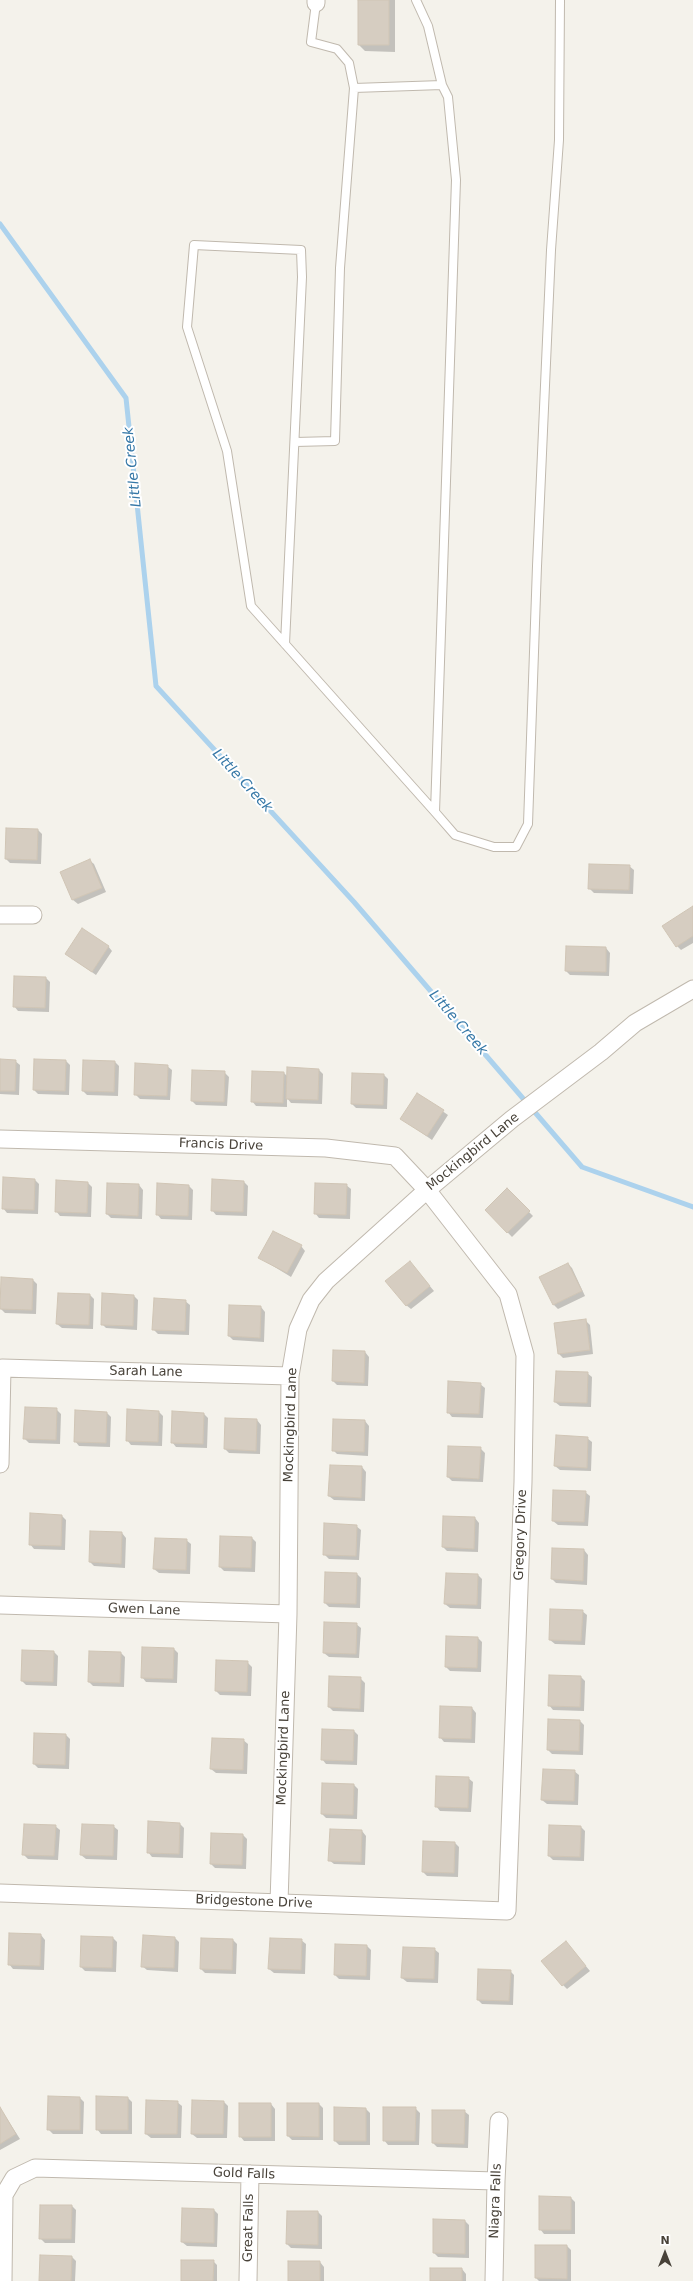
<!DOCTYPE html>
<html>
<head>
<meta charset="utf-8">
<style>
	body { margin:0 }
	#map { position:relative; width:693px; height:2281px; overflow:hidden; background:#f4f2eb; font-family:"DejaVu Sans",sans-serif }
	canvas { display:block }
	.north { position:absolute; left:645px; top:2233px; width:40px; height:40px; -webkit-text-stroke:3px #fff; paint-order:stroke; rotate:0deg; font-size:11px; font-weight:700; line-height:16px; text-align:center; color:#484239 }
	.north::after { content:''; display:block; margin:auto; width:14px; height:18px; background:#484239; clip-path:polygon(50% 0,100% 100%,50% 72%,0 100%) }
</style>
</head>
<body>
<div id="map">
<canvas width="693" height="2281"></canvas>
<div class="north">N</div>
</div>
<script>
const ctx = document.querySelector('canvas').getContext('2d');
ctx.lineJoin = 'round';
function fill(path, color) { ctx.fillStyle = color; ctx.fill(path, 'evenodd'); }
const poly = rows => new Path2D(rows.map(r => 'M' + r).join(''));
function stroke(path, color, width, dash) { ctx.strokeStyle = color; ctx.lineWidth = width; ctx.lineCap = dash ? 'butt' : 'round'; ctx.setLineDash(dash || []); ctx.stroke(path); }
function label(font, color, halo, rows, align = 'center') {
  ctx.font = font + ' "DejaVu Sans",sans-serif'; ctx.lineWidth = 4; ctx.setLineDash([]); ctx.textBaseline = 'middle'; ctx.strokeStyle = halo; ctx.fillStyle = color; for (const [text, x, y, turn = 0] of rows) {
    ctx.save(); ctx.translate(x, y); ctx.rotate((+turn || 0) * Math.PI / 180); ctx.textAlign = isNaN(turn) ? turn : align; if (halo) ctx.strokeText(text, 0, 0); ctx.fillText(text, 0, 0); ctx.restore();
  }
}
const shadow = poly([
	[359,0,395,0,395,52,365,51,359,45],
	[38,830,42,834,41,864,10,863,6,859],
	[89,860,94,864,106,892,78,904,73,900,61,872],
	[629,866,634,870,633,894,594,893,589,888],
	[693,907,693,943,681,950,677,946],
	[108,946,112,951,96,975,66,954],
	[606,948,610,953,609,976,570,975,566,971],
	[46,978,50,982,49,1012,18,1011,14,1006],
	[0,1060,15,1061,20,1065,19,1095,0,1094],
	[66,1061,70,1065,69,1095,38,1094,34,1090],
	[115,1062,119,1066,118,1096,87,1095,83,1091],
	[167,1066,172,1070,170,1100,140,1099,135,1094],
	[319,1070,323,1074,322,1104,291,1103,287,1098,287,1107,256,1106,252,1101,284,1073,288,1077],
	[224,1072,229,1077,227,1106,196,1105,192,1101],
	[384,1075,388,1079,387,1109,356,1108,352,1104],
	[418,1094,448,1115,432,1140,402,1119],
	[35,1180,39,1184,38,1214,7,1213,3,1208],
	[57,1181,88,1183,92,1187,91,1217,60,1216,56,1211],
	[244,1182,248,1186,247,1216,216,1215,212,1210],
	[139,1185,143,1190,142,1219,111,1218,107,1214],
	[346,1185,351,1189,350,1219,319,1218,315,1213],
	[189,1186,193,1190,192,1220,161,1219,157,1214],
	[507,1190,533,1216,512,1237,486,1210],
	[301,1246,305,1251,291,1277,260,1258],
	[568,1264,572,1268,585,1296,558,1309,553,1304],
	[414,1267,434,1291,411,1309,406,1305],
	[33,1280,37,1284,36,1314,5,1313,0,1308],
	[90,1295,94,1299,93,1329,62,1328,57,1324],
	[134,1296,138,1300,137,1330,106,1328,102,1324],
	[185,1301,190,1305,189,1335,158,1334,153,1329],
	[230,1306,261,1307,265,1312,264,1342,233,1340,229,1336],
	[585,1320,590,1325,593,1354,563,1358,559,1354,555,1324],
	[334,1351,365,1352,369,1357,368,1386,337,1385,333,1381],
	[587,1373,592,1377,591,1407,560,1406,555,1402],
	[480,1384,485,1388,483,1418,452,1417,448,1412],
	[56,1409,61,1414,60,1444,29,1443,24,1438],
	[159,1412,163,1416,162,1446,131,1445,127,1440],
	[173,1412,204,1414,208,1418,207,1448,176,1447,172,1442],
	[107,1413,111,1417,110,1447,79,1446,75,1441],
	[226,1419,257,1420,261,1425,260,1454,229,1453,225,1449],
	[365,1421,369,1426,368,1456,337,1454,333,1450],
	[557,1436,587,1438,592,1442,591,1471,560,1470,555,1466],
	[480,1448,485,1453,483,1482,452,1481,448,1477],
	[362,1467,366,1472,365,1501,334,1500,329,1496],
	[585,1492,590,1496,588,1526,558,1525,553,1521],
	[62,1516,66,1520,65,1550,34,1549,30,1544],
	[475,1518,479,1523,478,1552,447,1551,443,1547],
	[356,1526,361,1530,359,1560,329,1559,324,1554],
	[122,1533,126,1538,125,1568,94,1566,90,1562],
	[252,1538,256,1542,255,1572,224,1571,220,1567],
	[186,1540,191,1544,190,1574,159,1573,154,1569],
	[584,1550,588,1555,587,1585,556,1583,552,1579],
	[357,1574,361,1578,360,1608,329,1607,325,1603],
	[478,1575,482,1579,481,1609,450,1608,445,1604],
	[582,1611,587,1615,585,1645,555,1644,550,1640],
	[356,1624,361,1628,359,1658,329,1657,324,1653],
	[447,1637,478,1638,482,1642,481,1672,450,1671,446,1667],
	[143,1648,174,1649,178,1653,177,1683,146,1682,142,1677],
	[54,1652,58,1656,57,1686,26,1685,22,1681],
	[121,1653,125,1657,124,1687,93,1686,89,1682],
	[247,1662,252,1667,251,1696,220,1695,216,1691],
	[581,1677,585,1681,584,1711,553,1710,549,1705],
	[360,1678,365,1683,364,1712,333,1711,329,1707],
	[472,1708,476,1713,475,1743,444,1742,440,1737],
	[580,1721,584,1725,583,1755,552,1754,548,1750],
	[354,1731,358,1735,357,1765,326,1764,322,1759],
	[66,1735,70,1739,69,1769,38,1768,34,1764],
	[243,1740,248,1744,247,1774,216,1773,211,1769],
	[574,1771,579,1775,578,1805,547,1804,542,1800],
	[468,1778,473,1782,471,1812,440,1811,436,1806],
	[354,1785,358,1789,357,1819,326,1818,322,1814],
	[180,1824,184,1828,183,1858,152,1857,148,1852],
	[55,1826,60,1830,58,1860,28,1859,23,1854],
	[113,1826,118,1830,117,1860,86,1859,81,1855],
	[581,1827,585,1831,584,1861,553,1860,549,1856],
	[362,1831,366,1836,365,1865,334,1864,329,1860],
	[243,1835,247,1839,246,1869,215,1868,211,1864],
	[455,1843,459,1847,458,1877,427,1876,423,1872],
	[41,1935,45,1940,44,1970,13,1969,9,1964],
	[113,1938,117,1942,116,1972,85,1971,81,1967],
	[175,1938,179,1942,178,1972,147,1970,142,1966],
	[202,1939,233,1940,237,1944,236,1974,205,1973,201,1969],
	[301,1940,306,1944,305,1974,274,1973,269,1969],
	[367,1946,371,1950,370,1980,339,1979,335,1975],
	[570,1947,590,1971,567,1989,563,1985],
	[434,1949,439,1953,438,1983,407,1982,402,1978],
	[510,1971,514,1975,513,2005,482,2004,478,2000],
	[80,2098,84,2102,83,2134,53,2134,48,2129],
	[128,2098,132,2102,132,2134,101,2134,97,2129],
	[177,2102,182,2106,181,2138,151,2138,146,2134],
	[224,2102,228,2106,227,2138,197,2138,192,2134],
	[271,2104,275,2109,275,2141,244,2141,240,2136],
	[319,2104,323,2108,323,2140,292,2140,288,2136],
	[0,2108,20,2139,0,2150],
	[415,2108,420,2113,419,2145,388,2145,384,2140],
	[366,2109,370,2113,370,2145,339,2145,335,2141],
	[464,2111,469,2115,468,2148,437,2147,433,2143],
	[571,2198,575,2202,575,2234,544,2234,540,2229],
	[72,2206,76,2210,75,2243,45,2243,40,2238],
	[214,2210,218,2214,217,2247,187,2246,182,2242],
	[288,2212,318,2212,322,2216,322,2249,291,2248,287,2244],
	[465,2221,469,2225,469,2258,438,2257,434,2253],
	[567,2246,571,2250,571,2281,539,2281,536,2278],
	[72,2257,76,2261,75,2281,40,2281],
	[213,2261,217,2265,217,2281,182,2281],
	[320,2262,324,2267,324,2281,289,2281],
	[431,2269,462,2269,466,2274,466,2281,431,2281]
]);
const stream = poly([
	[0,224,126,398,156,686,354,902,582,1167,693,1207]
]);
const building = poly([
	[358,0,389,0,389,45,358,45,358,0],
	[6,828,38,829,37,860,5,859,6,828],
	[90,859,102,888,72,900,60,872,90,859],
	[589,864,630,865,629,890,588,889,589,864],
	[693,906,693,936,676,947,662,926,693,906],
	[82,928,109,946,92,972,65,954,82,928],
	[566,946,606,947,606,972,565,971,566,946],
	[14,976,46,977,45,1008,13,1007,14,976],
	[0,1059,16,1060,15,1091,0,1091,0,1059],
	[34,1059,66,1060,65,1091,33,1090,34,1059],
	[83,1060,115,1061,114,1092,82,1091,83,1060],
	[135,1063,168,1065,167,1096,134,1095,135,1063],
	[287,1067,319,1069,318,1100,286,1099,287,1067],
	[192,1070,225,1071,224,1102,191,1101,192,1070],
	[252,1071,284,1072,283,1103,251,1102,252,1071],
	[352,1073,384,1074,383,1105,351,1104,352,1073],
	[417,1093,444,1110,427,1136,400,1119,417,1093],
	[3,1177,35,1179,34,1210,2,1209,3,1177],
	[212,1179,244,1181,243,1212,211,1211,212,1179],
	[56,1180,88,1182,87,1213,55,1212,56,1180],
	[107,1183,139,1184,138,1216,106,1214,107,1183],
	[157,1183,189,1185,188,1216,156,1215,157,1183],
	[315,1183,347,1184,346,1215,314,1214,315,1183],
	[507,1188,530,1211,507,1233,485,1210,507,1188],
	[273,1231,302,1245,287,1273,258,1258,273,1231],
	[410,1261,430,1286,406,1306,385,1281,410,1261],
	[568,1263,582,1291,553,1305,539,1277,568,1263],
	[1,1277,33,1279,32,1310,0,1309,1,1277],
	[58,1293,90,1294,89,1325,56,1324,58,1293],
	[102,1293,134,1295,133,1326,101,1325,102,1293],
	[154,1298,186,1300,185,1331,152,1330,154,1298],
	[229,1305,261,1306,260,1338,228,1336,229,1305],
	[586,1319,590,1350,558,1354,554,1323,586,1319],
	[333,1350,365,1351,364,1383,332,1381,333,1350],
	[556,1371,588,1372,587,1403,554,1402,556,1371],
	[448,1381,481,1383,479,1414,447,1413,448,1381],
	[25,1407,57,1408,56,1440,23,1439,25,1407],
	[127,1409,159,1411,158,1442,126,1441,127,1409],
	[75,1410,107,1412,106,1443,74,1442,75,1410],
	[172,1411,204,1413,203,1444,171,1443,172,1411],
	[225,1418,257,1419,256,1451,224,1449,225,1418],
	[333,1419,365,1420,364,1452,332,1451,333,1419],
	[556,1435,588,1437,587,1468,554,1466,556,1435],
	[448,1446,481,1447,479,1479,447,1477,448,1446],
	[330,1465,362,1466,361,1498,328,1496,330,1465],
	[553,1490,586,1491,584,1522,552,1521,553,1490],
	[30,1513,62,1515,61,1546,29,1545,30,1513],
	[443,1516,475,1517,474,1549,442,1547,443,1516],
	[324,1523,357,1525,356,1556,323,1555,324,1523],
	[90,1531,122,1532,121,1564,89,1562,90,1531],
	[220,1536,252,1537,251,1568,219,1567,220,1536],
	[155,1538,187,1539,186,1570,153,1569,155,1538],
	[552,1548,584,1549,583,1581,551,1579,552,1548],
	[325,1572,357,1573,356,1604,324,1603,325,1572],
	[446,1573,478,1574,477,1605,444,1604,446,1573],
	[550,1609,583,1610,581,1641,549,1640,550,1609],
	[324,1622,357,1623,356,1654,323,1653,324,1622],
	[446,1636,478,1637,477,1668,445,1667,446,1636],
	[142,1647,174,1648,173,1679,141,1678,142,1647],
	[22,1650,54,1651,53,1682,21,1681,22,1650],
	[89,1651,121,1652,120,1683,88,1682,89,1651],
	[216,1660,248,1661,247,1692,215,1691,216,1660],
	[549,1675,581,1676,580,1707,548,1706,549,1675],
	[329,1676,361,1677,360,1709,328,1707,329,1676],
	[440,1706,472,1707,471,1739,439,1738,440,1706],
	[548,1719,580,1720,579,1751,547,1750,548,1719],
	[322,1729,354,1730,353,1761,321,1760,322,1729],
	[34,1733,66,1734,65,1765,33,1764,34,1733],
	[212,1738,244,1739,243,1770,210,1769,212,1738],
	[543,1769,575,1770,574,1801,541,1800,543,1769],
	[436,1776,469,1777,468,1808,435,1807,436,1776],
	[322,1783,354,1784,353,1815,321,1814,322,1783],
	[148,1821,180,1823,179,1854,147,1853,148,1821],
	[24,1824,56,1825,54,1856,22,1855,24,1824],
	[82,1824,114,1825,113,1856,80,1855,82,1824],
	[549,1825,581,1826,580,1857,548,1856,549,1825],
	[330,1829,362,1830,361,1862,328,1861,330,1829],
	[211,1833,243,1834,242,1865,210,1864,211,1833],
	[423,1841,455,1842,454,1873,422,1872,423,1841],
	[9,1933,41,1934,40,1966,8,1965,9,1933],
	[143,1935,175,1937,174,1968,141,1967,143,1935],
	[81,1936,113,1937,112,1968,80,1967,81,1936],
	[201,1938,233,1939,232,1970,200,1969,201,1938],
	[270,1938,302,1939,301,1970,268,1969,270,1938],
	[566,1941,586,1966,562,1986,541,1961,566,1941],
	[335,1944,367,1945,366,1976,334,1975,335,1944],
	[403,1947,435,1948,434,1979,401,1978,403,1947],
	[478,1969,511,1970,509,2001,477,2000,478,1969],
	[48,2096,80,2097,80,2130,47,2130,48,2096],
	[96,2096,128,2097,128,2130,96,2130,96,2096],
	[146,2100,178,2101,177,2134,145,2134,146,2100],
	[192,2100,224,2101,223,2134,191,2134,192,2100],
	[239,2103,271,2103,271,2137,239,2137,239,2103],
	[287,2103,319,2103,319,2137,287,2136,287,2103],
	[0,2107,16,2134,0,2144,0,2107],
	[334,2107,366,2108,366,2141,334,2141,334,2107],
	[383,2107,416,2107,415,2141,383,2141,383,2107],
	[432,2110,465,2110,464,2144,432,2143,432,2110],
	[539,2196,571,2197,571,2230,539,2230,539,2196],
	[40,2205,72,2205,71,2239,39,2239,40,2205],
	[182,2208,214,2209,214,2243,181,2242,182,2208],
	[287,2211,318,2211,318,2245,286,2244,287,2211],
	[433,2219,465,2220,465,2254,433,2253,433,2219],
	[535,2245,567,2245,567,2279,535,2278,535,2245],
	[40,2255,72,2256,71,2281,39,2281,40,2255],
	[181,2260,214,2260,213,2281,181,2281,181,2260],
	[288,2261,320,2261,320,2281,288,2281,288,2261],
	[430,2268,462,2268,462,2281,430,2281,430,2268]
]);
const lane = poly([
	[316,3,311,42,337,49,349,63,354,88,442,85,428,26,416,0],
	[295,442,335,441,340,268,354,88],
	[285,644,302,277,301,250,194,245,187,327,227,451,251,606,285,644,435,812,455,835,494,847,516,847,528,824,537,566,551,250,559,140,560,0],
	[435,812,456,180,448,97,442,85]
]);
const street = poly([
	[316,3,316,0],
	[0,915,33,915],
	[0,1139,326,1148,395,1156,427,1190,508,1294,525,1355,523,1482,507,1911,0,1893],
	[0,1464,2,1368,290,1376],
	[0,1605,288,1614],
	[279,1903,288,1614,290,1376,298,1329,311,1300,326,1281,427,1190,512,1119,601,1052,635,1023,693,989],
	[3,2281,4,2195,14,2178,35,2168,496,2181],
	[248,2281,250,2174],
	[494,2281,496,2181,499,2121]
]);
const streetNames = [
	["Francis Drive",221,1145,2],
	["Mockingbird Lane",473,1152,-39],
	["Sarah Lane",146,1372,1],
	["Mockingbird Lane",291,1425,-88],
	["Gregory Drive",521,1535,-88],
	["Gwen Lane",144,1610,2],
	["Mockingbird Lane",284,1748,-88],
	["Bridgestone Drive",254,1902,2],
	["Gold Falls",244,2174,2],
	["Niagra Falls",496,2201,-88],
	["Great Falls",249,2228,-89]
];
const waterNames = [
	["Little Creek",133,467,-96],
	["Little Creek",242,781,47],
	["Little Creek",458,1023,49]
];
fill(shadow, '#0003');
stroke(stream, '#acd2ed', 5);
fill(building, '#d6cdc1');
stroke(building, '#d0c5b5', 1);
stroke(lane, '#c0b9ae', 10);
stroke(street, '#c0b9ae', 19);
stroke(lane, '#fff', 8);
stroke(street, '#fff', 17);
label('13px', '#484239', '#fff', streetNames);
label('italic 14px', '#3678a7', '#fff', waterNames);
</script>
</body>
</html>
